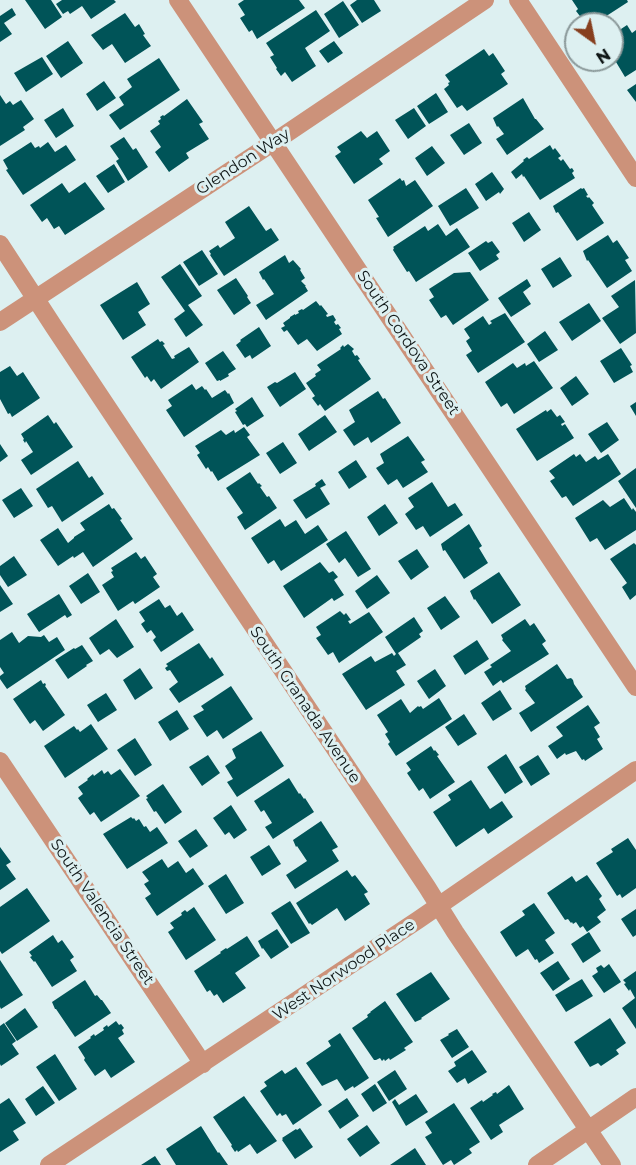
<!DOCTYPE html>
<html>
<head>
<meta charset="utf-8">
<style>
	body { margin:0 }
	#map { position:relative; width:636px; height:1165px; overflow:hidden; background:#ddf0f1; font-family:Montserrat,sans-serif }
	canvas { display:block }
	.north { position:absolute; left:564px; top:12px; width:60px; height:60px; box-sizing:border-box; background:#ddf0f1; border:2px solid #8b999a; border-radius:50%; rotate:147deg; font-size:16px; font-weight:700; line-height:24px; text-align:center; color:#101717 }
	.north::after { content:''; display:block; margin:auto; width:21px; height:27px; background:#873f1f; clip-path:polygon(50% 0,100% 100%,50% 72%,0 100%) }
</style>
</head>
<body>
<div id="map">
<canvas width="636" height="1165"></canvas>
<div class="north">N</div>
</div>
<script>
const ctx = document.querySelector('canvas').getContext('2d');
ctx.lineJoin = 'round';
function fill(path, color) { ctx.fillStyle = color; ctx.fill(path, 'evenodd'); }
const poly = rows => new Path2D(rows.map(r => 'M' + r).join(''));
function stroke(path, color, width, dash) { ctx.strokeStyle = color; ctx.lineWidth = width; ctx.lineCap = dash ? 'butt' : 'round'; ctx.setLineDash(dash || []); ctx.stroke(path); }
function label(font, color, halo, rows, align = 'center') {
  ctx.font = font + ' Montserrat,sans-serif'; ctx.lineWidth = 6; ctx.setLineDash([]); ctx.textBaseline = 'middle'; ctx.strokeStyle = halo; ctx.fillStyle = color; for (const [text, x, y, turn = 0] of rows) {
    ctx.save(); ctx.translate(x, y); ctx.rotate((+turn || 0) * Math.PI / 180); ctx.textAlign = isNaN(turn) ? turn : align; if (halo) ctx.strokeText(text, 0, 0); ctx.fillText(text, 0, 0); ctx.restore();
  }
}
const building = poly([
	[25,0,51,0,62,17,45,29],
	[62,0,114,0,116,2,91,19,82,6,70,14,68,11,63,14,56,4],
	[244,0,299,0,305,8,257,39,252,30,249,32,240,18,245,15,238,4],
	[357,0,374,0,381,11,362,23,350,5],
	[572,0,627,0,628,2,594,24,586,24,576,11,578,9],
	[343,1,359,25,339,38,324,14],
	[12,8,16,15,4,23,12,34,0,42,0,16],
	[316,10,330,31,305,48,316,66,292,82,285,72,281,76,276,69,277,68,270,57,274,55,266,43],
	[125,13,135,27,139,24,145,34,143,35,151,46,125,63,112,44,103,50,91,35],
	[627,25,632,33,636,30,636,70,625,77,616,62,612,65,608,60,612,60,612,35],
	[68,41,83,63,61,78,46,56],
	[334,41,343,53,328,63,319,51],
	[484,49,489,56,493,53,505,71,501,74,508,84,467,111,462,105,457,108,444,89,449,85,448,83,450,82,445,75],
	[42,57,53,74,26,92,14,73],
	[159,58,180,90,120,130,109,115,124,105,119,97,132,87,127,79],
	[104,81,116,98,97,111,86,94],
	[636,84,636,102,627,90],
	[436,93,448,112,429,124,417,106],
	[0,95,6,104,10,101,13,105,21,100,34,119,23,127,25,130,0,146],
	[523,98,535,119,536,119,544,129,507,155,496,139,504,134,498,126,497,127,493,118],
	[187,99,203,122,199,124,209,139,186,153,189,158,169,172,155,152,161,147,150,131,160,124,158,121,161,119,160,117,163,115,164,116],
	[63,108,74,126,56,138,44,120],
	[414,108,426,126,408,139,395,120],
	[469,123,482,143,464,155,450,135],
	[361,131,367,138,377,131,390,151,379,159,383,164,354,184,335,156,341,152,337,147],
	[124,137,133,150,136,148,148,167,128,181,116,161,119,159,110,146],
	[31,142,35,148,39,146,40,148,48,142,55,152,66,145,76,160,23,195,6,170,8,169,3,160],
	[550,145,553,150,555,148,561,156,558,158,561,161,563,159,570,169,572,168,574,171,572,173,575,178,540,200,524,176,523,177,522,174,516,179,511,172,524,161,523,160,527,157,529,159],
	[432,146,445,163,427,176,415,158],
	[114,164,125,182,108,193,96,176],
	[492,172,504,189,500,194,499,192,486,201,475,184],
	[400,178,402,181,404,180,406,186,415,180,433,206,388,237,376,218,379,217,368,200],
	[85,182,105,209,65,235,59,226,54,229,47,218,42,222,30,205,62,183,69,193],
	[466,188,479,208,450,226,438,206],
	[581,188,582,189,584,188,588,195,586,196,588,198,589,197,594,203,592,205,604,223,577,241,558,212,556,213,553,206],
	[249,206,266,231,271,228,279,240,224,276,210,255,211,254,209,251,218,245,220,248,235,238,225,222],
	[529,212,541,230,524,242,512,223],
	[438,224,446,236,457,228,470,247,416,282,409,271,407,272,393,250,394,248,393,247,425,226,428,231],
	[608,235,613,243,617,240,629,258,625,260,632,271,607,288,588,260,587,261,583,251],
	[486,241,488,243,492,241,500,252,496,255,499,259,480,271,468,253],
	[202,250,218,274,199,286,183,262],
	[285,255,289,263,293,260,301,269,300,270,305,278,301,281,306,286,305,286,308,291,266,320,256,305,274,294,264,279,263,280,259,272],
	[560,257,572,276,553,288,541,269],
	[180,264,202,296,188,305,203,325,186,337,174,319,185,311,161,277],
	[470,272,489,300,453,325,446,315,441,318,429,300,434,297,429,289,454,273],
	[236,278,248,296,247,297,251,303,234,315,217,290],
	[527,279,531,286,523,292,531,304,511,317,498,298],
	[635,280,636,333,620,344,602,318,619,307,611,296],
	[137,282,150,304,138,312,146,325,123,340,100,305],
	[316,301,320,306,321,305,328,314,326,315,327,317,333,315,336,320,334,322,336,325,338,324,341,328,339,329,342,334,317,351,307,339,298,345,287,330,284,332,281,328,285,326,283,323,290,318,290,317,295,314,295,315,299,313,298,311,302,309,303,310],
	[589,303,601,321,572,341,559,322],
	[505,313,525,342,478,373,466,355,472,351,466,341,470,338,464,329,483,316,489,325,492,323,490,321],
	[259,327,271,346,252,359,250,355,245,358,236,345,241,341,240,340],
	[545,331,558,350,539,362,527,344],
	[158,339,160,342,162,341,165,344,163,345,172,359,175,358,174,356,189,347,199,362,161,389,154,379,151,382,147,376,145,378,131,357],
	[348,344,354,349,352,351,355,356,357,355,360,359,358,360,371,379,325,411,320,404,318,406,312,398,315,396,306,383,316,376,315,374,321,370,317,365,341,349,340,348,343,345,344,347],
	[621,348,632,365,630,366,633,372,614,383,600,361],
	[223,351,236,369,228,374,229,376,220,381,220,380,217,381,205,363],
	[534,361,553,388,514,414,507,403,501,407,485,382,513,363,517,368,525,363,526,366],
	[10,366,17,376,23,372,40,398,12,417,10,413,8,414,0,399,0,372],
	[295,372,306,389,280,407,267,387,275,382,277,383],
	[576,376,589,394,572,406,560,388],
	[192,384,196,390,202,386,205,390,206,389,212,398,225,390,228,394,229,393,234,403,184,437,166,410,172,406,168,400],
	[378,391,383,399,385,398,401,423,371,443,368,437,354,446,343,430,355,422,349,410],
	[252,397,264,416,247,427,245,424,243,425,235,412,237,411,235,409],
	[636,402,636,416,630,406],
	[551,409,557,417,560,415,565,422,561,424,562,426,565,424,574,438,537,461,516,429,546,410,547,412],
	[48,415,54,424,56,422,73,447,31,475,21,460,33,452,26,441,25,443,23,440,24,439,21,434],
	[325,415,337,432,309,451,298,434],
	[607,422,619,440,601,453,588,434],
	[244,427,250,435,247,437,260,455,218,481,212,471,211,472,208,467,206,469,197,455,200,453,195,446,221,430,226,435,234,430,235,433],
	[408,436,425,460,421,462,428,472,403,488,397,479,388,485,376,468,384,463,380,454],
	[283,442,297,463,280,474,266,453],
	[0,444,8,456,0,462],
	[574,454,576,457,580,454,586,462,595,456,598,460,608,454,621,474,573,506,566,496,562,498,550,481,555,478,549,471],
	[356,460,367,477,349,489,338,472],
	[78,461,89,478,92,476,104,494,62,522,52,506,48,508,36,489],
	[636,468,636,508,618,481],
	[250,472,258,484,259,483,262,486,260,487,267,497,269,496,277,508,245,530,237,517,243,513,226,488],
	[322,479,326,485,320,488,330,504,306,519,293,500,316,486,315,484],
	[432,482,448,507,455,503,463,515,430,537,423,526,416,530,405,514,414,507,408,498],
	[21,488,33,506,14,518,2,500],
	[624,498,632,510,633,508,636,512,636,530,605,550,597,538,590,542,575,518,603,500,610,507],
	[109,504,112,509,114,508,122,519,120,520,133,539,93,567,83,552,74,558,73,556,58,566,40,540,58,528,68,543,74,538,74,537,85,530,80,523],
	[385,504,398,523,379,536,367,517],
	[280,519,285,527,296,520,305,534,318,525,328,540,281,571,274,560,268,564,251,538],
	[469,524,482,546,479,548,488,563,464,579,445,550,443,551,441,544],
	[346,531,371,569,358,577,345,558,339,563,326,544],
	[634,543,636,545,636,595,630,600,622,587,627,583,610,559],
	[417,549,429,567,411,580,398,561],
	[136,552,141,559,145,556,157,574,153,577,160,587,135,604,133,601,118,611,102,585,114,577,111,572,113,571,111,568],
	[14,556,27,575,8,587,0,575,0,566],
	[320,562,329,573,333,571,338,577,334,580,344,595,334,601,332,598,304,618,283,586],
	[499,572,521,605,492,624,475,599,474,600,470,591],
	[88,573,100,592,81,604,69,586],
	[377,575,390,593,367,609,355,591],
	[0,585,13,604,0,612],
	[59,594,72,615,67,618,65,615,39,632,27,614],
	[445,596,460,617,441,630,427,608],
	[159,599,165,608,170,605,177,616,182,612,194,630,161,652,153,640,156,637,151,630,147,633,141,624,145,621,139,612],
	[340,611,344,615,346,613,351,620,348,621,350,624,369,612,383,632,339,663,333,652,328,655,316,638,321,635,316,627],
	[414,617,423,631,419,634,421,637,398,653,406,665,396,671,405,685,366,710,342,674,371,656,375,662,392,653,394,656,396,654,385,637],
	[116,619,134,647,117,658,109,649,100,655,89,638],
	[525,619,530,626,534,623,546,641,542,644,549,654,503,683,501,680,493,686,484,672,492,667,490,665,511,651,502,640,503,639,501,635],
	[12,632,19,643,28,636,41,637,44,635,49,642,57,637,65,650,7,689,0,679,0,676,4,673,0,667,0,640],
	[477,640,489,659,465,675,453,656],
	[199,643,210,659,212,657,224,675,179,703,169,689,178,682,170,670,167,671,165,668,168,666,166,664],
	[82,645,93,661,86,665,87,666,68,679,55,660,74,648,75,649],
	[557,664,567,679,571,678,573,680,574,684,583,697,531,732,519,713,535,703,525,690,526,689,525,686],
	[140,668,153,688,135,700,123,680],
	[435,669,446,686,429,699,417,681],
	[41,680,43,684,45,683,46,685,45,686,65,715,43,731,35,720,30,724,13,699],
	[231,686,253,719,223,739,217,730,207,737,193,716,204,710,201,706],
	[500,690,512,709,493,721,481,703],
	[106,693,117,710,98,722,87,705],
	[439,698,452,719,396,756,388,744,390,742,385,734,388,732,377,715,401,699,410,713,418,706,419,707,421,706,423,709],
	[588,705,600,723,594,727,600,737,597,739,603,749,585,761,584,759,582,760,576,751,566,755,565,753,557,759,548,746,563,736,556,727],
	[177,710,189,729,170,741,158,722],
	[464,714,477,734,458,746,445,727],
	[91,724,108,749,65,778,44,746,74,726,77,730,78,729,80,732],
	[261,731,284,766,237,797,227,782,233,779,225,766,236,758,232,749],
	[135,738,152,765,135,776,117,750],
	[431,746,434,751,435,750,439,755,437,756,455,782,430,799,423,788,419,791,407,773,411,770,406,763],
	[506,754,523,782,505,794,487,767],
	[208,755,220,773,202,786,189,767],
	[538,755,550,774,531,786,519,767],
	[120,769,140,796,101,822,94,812,90,815,78,798,83,794,78,787,88,780,87,779,93,774,94,776,102,770,104,774,108,771,111,775],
	[289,778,299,794,300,793,304,799,305,798,314,812,273,839,265,827,272,823,264,810,261,812,254,801],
	[471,780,490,809,502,801,513,817,488,834,484,828,456,847,433,812,451,800,448,795],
	[163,784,182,812,165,824,156,811,154,812,146,799,148,798,146,796],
	[231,805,247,830,234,839,229,832,225,835,213,818],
	[131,817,133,819,134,818,136,821,139,819,144,827,146,826,150,832,157,827,168,843,127,869,103,834],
	[321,821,338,847,332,850,339,861,295,889,286,875,307,861,297,846,296,847,293,840],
	[196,829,208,846,190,858,178,841],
	[628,838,636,850,636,888,622,898,620,894,617,896,596,863,613,852,611,849],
	[269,845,281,864,262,876,250,857],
	[0,847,11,862,6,865,16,879,0,890],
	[162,859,168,868,178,861,186,873,193,868,204,884,157,916,145,898,151,894,144,884,149,881,142,872],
	[347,870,352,877,355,875,368,892,364,894,370,904,345,921,337,908,312,925,310,923,309,924,296,903],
	[226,874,244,903,226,914,208,886],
	[587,875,602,896,599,899,606,910,597,917,601,922,587,932,583,926,580,928,576,922,573,924,572,922,571,923,568,919,565,920,547,893,572,876,576,882],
	[27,888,50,921,2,954,0,951,0,907],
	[290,901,310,933,291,944,271,913],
	[534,903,555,933,545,940,554,953,539,963,537,959,535,960,528,949,516,957,500,932,525,915,522,911],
	[194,907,216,940,186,960,168,932,174,928,170,923,182,915,181,913,185,910,187,912],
	[636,909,636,935,633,937,621,919],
	[277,929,289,947,271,959,263,948,262,949,258,941],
	[589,932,601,951,583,963,571,944],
	[53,935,58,943,62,940,74,957,70,960,77,971,52,987,35,961,34,962,30,957,32,956,29,952],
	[247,936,260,956,235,973,246,988,223,1003,217,994,214,996,210,990,207,992,194,971,221,953,220,952,226,948,227,949],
	[0,960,23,995,1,1009,0,1007],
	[558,961,570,979,553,991,540,973],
	[609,964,621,982,604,993,592,976,598,972,596,968,601,965,604,968],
	[636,971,636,1029,622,1008,635,998,630,989,629,991,624,984,626,983,623,980],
	[431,972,450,999,421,1018,422,1019,415,1022,396,994],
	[582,979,593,996,566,1012,555,995],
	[85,980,95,996,97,995,101,1000,102,1000,111,1013,75,1037,56,1009,55,1009,52,1002],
	[385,1001,413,1042,404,1048,406,1050,390,1060,389,1058,385,1061,384,1059,382,1061,380,1058,376,1060,374,1060,352,1028,368,1017,367,1015,371,1012,370,1012],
	[25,1008,38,1027,17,1041,5,1023],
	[610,1018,626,1043,616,1050,619,1054,601,1066,598,1063,590,1067,574,1042],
	[116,1021,119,1025,121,1024,124,1028,122,1030,124,1034,118,1038,135,1062,111,1078,105,1069,95,1076,84,1060,85,1058,78,1047,91,1038,90,1037,94,1034,95,1036,104,1030,103,1028,107,1025,108,1027],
	[4,1023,16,1041,12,1044,19,1054,1,1066,0,1064,0,1026],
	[457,1029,469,1047,452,1058,440,1040,449,1035,448,1034],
	[340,1033,369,1078,354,1088,353,1086,345,1091,337,1079,322,1086,306,1063,331,1046,328,1041],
	[472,1050,487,1072,468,1084,465,1078,457,1083,448,1071,456,1066,454,1062],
	[55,1054,77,1089,59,1101,36,1067],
	[296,1067,322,1105,293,1125,286,1114,282,1116,280,1113,277,1116,260,1091,267,1086,264,1082,282,1070,285,1074],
	[395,1070,407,1089,389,1101,377,1082],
	[375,1084,387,1103,373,1112,361,1094],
	[509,1085,524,1109,499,1125,503,1132,491,1140,470,1108,482,1100,483,1102,493,1095,492,1094,496,1092,497,1094],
	[43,1086,55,1103,36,1116,25,1099],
	[416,1094,428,1112,406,1126,392,1102,395,1099,399,1105],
	[244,1096,277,1141,257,1154,250,1144,238,1152,237,1150,235,1152,231,1146,232,1145,213,1117],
	[9,1098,26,1123,13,1131,19,1140,0,1152,0,1104],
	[347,1098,359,1116,340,1129,328,1111],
	[454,1103,480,1142,469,1149,472,1153,454,1165,451,1160,443,1165,425,1137,432,1133,425,1122],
	[367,1125,380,1143,360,1157,347,1139],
	[201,1126,218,1153,219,1152,228,1165,176,1165,166,1149],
	[300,1128,313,1147,295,1159,282,1140,283,1139,282,1138,296,1129,297,1130],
	[415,1148,426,1165,390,1165],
	[155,1156,161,1165,141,1165]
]);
const street = poly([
	[178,0,636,687],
	[518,0,636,178],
	[0,244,54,327,427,887,455,932,612,1165],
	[0,322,274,142,485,0],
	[0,761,203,1064],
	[49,1165,418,920,636,770],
	[537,1165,636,1097]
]);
const streetNames = [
	["Glendon Way",243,162,-33],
	["South Cordova Street",408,343,56],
	["South Granada Avenue",305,705,56],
	["South Valencia Street",102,912,56],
	["West Norwood Place",344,970,-34]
];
fill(building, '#005458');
stroke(street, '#cc927a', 18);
label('16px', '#101717', '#ddf0f1', streetNames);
</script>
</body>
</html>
